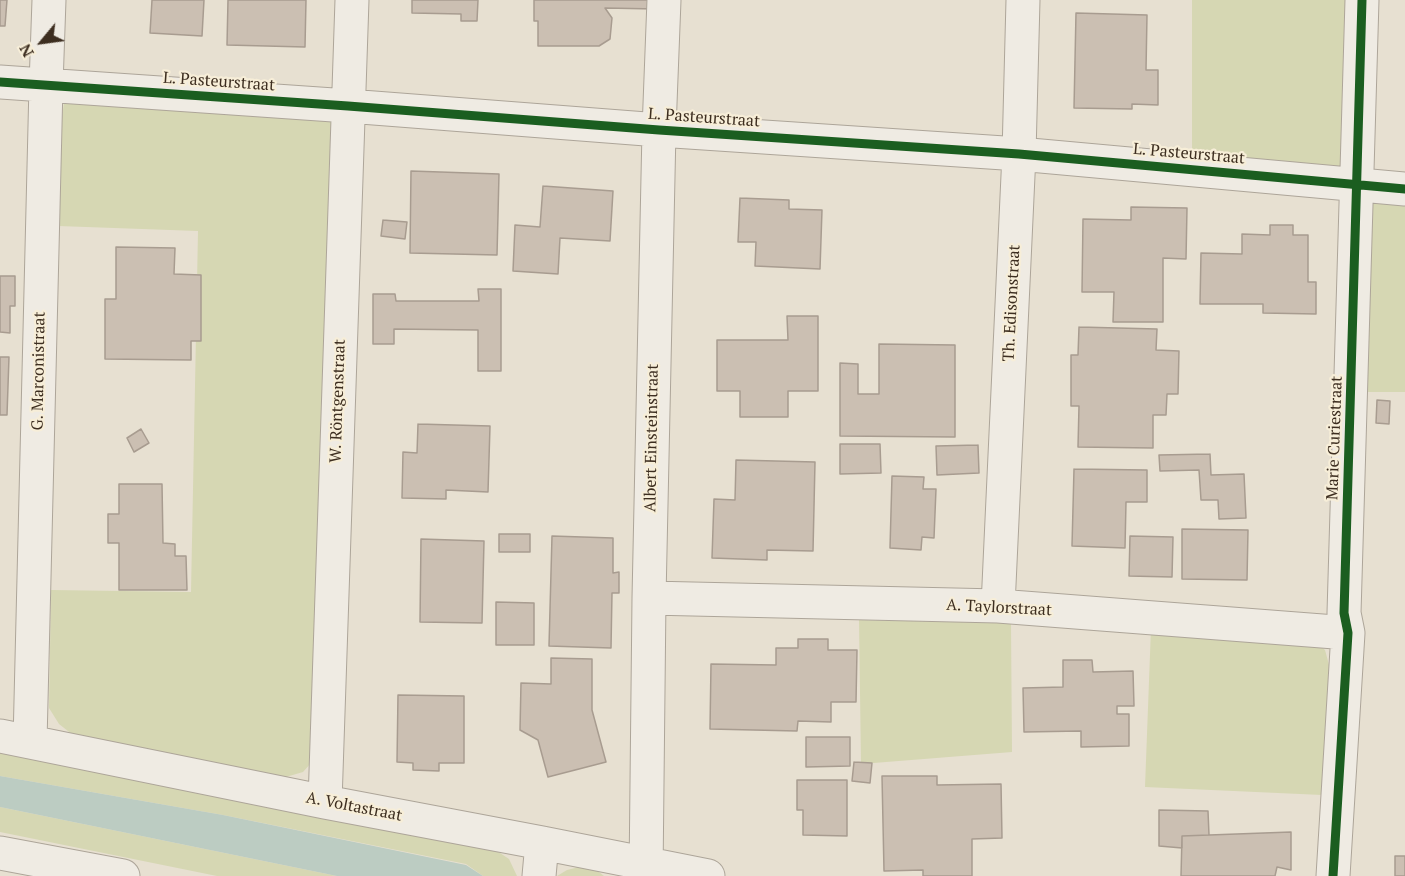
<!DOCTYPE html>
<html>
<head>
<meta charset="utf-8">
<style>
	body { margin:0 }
	#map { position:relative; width:1405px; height:876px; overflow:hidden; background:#e7e0d1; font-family:"PT Serif",serif }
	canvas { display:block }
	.north { position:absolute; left:12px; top:12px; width:60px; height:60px; -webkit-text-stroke:4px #f7eed8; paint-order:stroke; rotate:241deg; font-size:16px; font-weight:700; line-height:24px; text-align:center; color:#3d2e20 }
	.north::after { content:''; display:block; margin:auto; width:21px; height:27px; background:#3d2e20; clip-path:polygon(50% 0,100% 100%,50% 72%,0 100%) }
</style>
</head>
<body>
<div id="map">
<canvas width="1405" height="876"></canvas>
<div class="north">N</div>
</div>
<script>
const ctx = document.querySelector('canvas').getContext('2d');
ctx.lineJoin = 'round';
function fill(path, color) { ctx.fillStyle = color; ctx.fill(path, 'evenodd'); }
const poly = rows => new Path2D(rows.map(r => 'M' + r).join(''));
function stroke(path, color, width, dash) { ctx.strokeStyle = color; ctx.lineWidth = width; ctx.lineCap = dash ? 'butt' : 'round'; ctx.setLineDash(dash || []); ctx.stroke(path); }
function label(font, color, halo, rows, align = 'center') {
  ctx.font = font + ' "PT Serif",serif'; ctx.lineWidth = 4.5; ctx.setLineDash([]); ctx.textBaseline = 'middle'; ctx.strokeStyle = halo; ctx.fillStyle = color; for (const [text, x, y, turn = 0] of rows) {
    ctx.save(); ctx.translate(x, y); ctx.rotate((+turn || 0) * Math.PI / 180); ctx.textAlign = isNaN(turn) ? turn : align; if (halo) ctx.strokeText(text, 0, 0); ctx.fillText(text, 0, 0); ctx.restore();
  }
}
const green = poly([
	[1192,0,1348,0,1340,173,1192,153],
	[64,103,319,114,332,123,312,762,303,772,279,779,73,735,59,724,49,708,51,590,191,592,198,231,58,226,62,117],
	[1405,198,1405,392,1358,392,1362,201],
	[859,620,1011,623,1012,752,861,764],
	[1151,628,1306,635,1325,650,1331,672,1322,795,1145,787],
	[0,746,494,849,509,859,517,876,483,876,466,864,223,815,0,776],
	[0,807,337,876,217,876,0,832],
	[579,867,595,869,604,876,557,876,567,870]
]);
const water = poly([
	[0,776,223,815,466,865,483,876,337,876,0,807]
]);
const building = poly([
	[0,0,7,0,5,26,0,26,0,0],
	[152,0,204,0,202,36,150,33,152,0],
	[228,0,306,0,305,47,227,45,228,0],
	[412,0,478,0,477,21,461,21,461,14,412,13,412,0],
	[534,0,656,0,656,9,605,8,612,18,610,39,599,46,538,46,538,21,534,21,534,0],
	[1076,13,1147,15,1146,70,1158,70,1158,105,1132,104,1132,109,1074,108,1076,13],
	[411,171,499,174,497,255,410,253,411,171],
	[543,186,613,191,610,241,560,238,558,274,513,271,515,225,540,227,543,186],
	[740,198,789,200,789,209,822,210,820,269,755,266,756,242,738,242,740,198],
	[1131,207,1187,208,1186,259,1163,258,1163,322,1113,322,1114,292,1082,292,1083,219,1131,220,1131,207],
	[383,220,407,222,405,239,381,236,383,220],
	[1270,225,1293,225,1293,235,1308,235,1308,282,1316,282,1316,314,1263,313,1263,304,1200,304,1201,253,1242,254,1242,234,1270,235,1270,225],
	[116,247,175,248,174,274,201,275,201,341,191,341,191,360,105,359,105,299,116,299,116,247],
	[0,276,15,276,15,306,10,306,10,333,0,332,0,276],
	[478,289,501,289,501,371,478,371,478,330,394,329,394,344,373,344,373,294,395,294,396,301,479,301,478,289],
	[787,316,818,316,818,391,788,391,788,417,740,417,740,391,717,391,717,340,788,340,787,316],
	[1079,327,1157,329,1156,350,1179,351,1178,394,1167,394,1166,415,1153,415,1153,448,1078,447,1079,406,1071,406,1071,355,1078,355,1079,327],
	[879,344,955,345,955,437,840,436,840,363,858,364,858,394,879,394,879,344],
	[0,357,9,357,7,415,0,415,0,357],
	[1377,400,1390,401,1389,424,1376,423,1377,400],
	[418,424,490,426,488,492,446,490,446,499,402,498,403,452,417,453,418,424],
	[141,429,149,443,134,452,127,438,141,429],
	[840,444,880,444,881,473,840,474,840,444],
	[978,445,979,473,937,475,936,446,978,445],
	[1210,454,1211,475,1244,474,1246,518,1219,519,1218,500,1201,500,1199,470,1160,471,1159,455,1210,454],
	[736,460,815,462,813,551,767,550,767,560,712,558,714,499,735,500,736,460],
	[1074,469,1147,470,1147,502,1126,502,1125,548,1072,546,1074,469],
	[892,476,924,477,923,489,936,489,934,538,922,537,921,550,890,548,892,476],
	[119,484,162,484,163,543,175,544,175,556,186,556,187,590,119,590,119,543,108,543,108,514,119,514,119,484],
	[1182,529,1248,530,1247,580,1182,579,1182,529],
	[499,534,530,534,530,552,499,552,499,534],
	[552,536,613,538,613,573,619,572,619,593,612,593,611,648,549,646,552,536],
	[1130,536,1173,537,1172,577,1129,576,1130,536],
	[421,539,484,541,482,623,420,622,421,539],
	[496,602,534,603,534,645,496,645,496,602],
	[798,639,828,639,828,650,857,650,856,702,831,702,831,722,798,721,797,731,710,729,711,664,776,665,776,648,798,648,798,639],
	[551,658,592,659,592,710,606,762,548,777,538,740,520,730,521,683,551,684,551,658],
	[1063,660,1092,660,1093,672,1133,671,1134,706,1117,706,1117,714,1129,714,1129,746,1081,747,1081,731,1024,732,1023,688,1063,687,1063,660],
	[398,695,464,696,464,763,439,763,439,771,413,770,413,763,397,762,398,695],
	[806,737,850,737,850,766,806,767,806,737],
	[854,762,872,763,870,783,852,781,854,762],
	[882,776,937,776,937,785,1001,784,1002,838,972,839,972,876,923,876,923,870,884,871,882,776],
	[797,780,847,780,847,836,803,835,803,810,797,810,797,780],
	[1159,810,1208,811,1209,835,1182,836,1182,848,1159,846,1159,810],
	[1291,832,1291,870,1277,867,1275,876,1181,876,1182,836,1291,832],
	[1395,856,1405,856,1405,876,1395,876,1395,856]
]);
const minor = poly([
	[0,82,348,106,659,130,1019,154,1405,189],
	[649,598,998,606,1348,633],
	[998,606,1019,154,1023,0],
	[0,736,325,802,542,843,708,876],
	[30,742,46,85,49,0],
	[325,802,352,0],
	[0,853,123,876],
	[539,876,542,843],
	[646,876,649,598,659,130,664,0],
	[1333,876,1348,633,1344,613,1362,0]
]);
const cycleway = poly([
	[0,82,348,106,659,130,1019,154,1405,189],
	[1333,876,1348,633,1344,613,1362,0]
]);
const streetNames = [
	["L. Pasteurstraat",219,82,4],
	["L. Pasteurstraat",704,118,4],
	["L. Pasteurstraat",1189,154,5],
	["Th. Edisonstraat",1012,303,-87],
	["G. Marconistraat",39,371,-89],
	["W. Röntgenstraat",338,401,-88],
	["Albert Einsteinstraat",652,438,-89],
	["Marie Curiestraat",1335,438,-88],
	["A. Taylorstraat",999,608,3],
	["A. Voltastraat",354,807,11]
];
fill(green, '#d6d7b3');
fill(water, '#bcccc2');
fill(building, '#cbbfb2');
stroke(building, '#a89c90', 1.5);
stroke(minor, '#ada599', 35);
stroke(minor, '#efebe3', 33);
stroke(cycleway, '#1b5e20', 9);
label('16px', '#3d2e20', '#f7eed8', streetNames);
</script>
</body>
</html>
